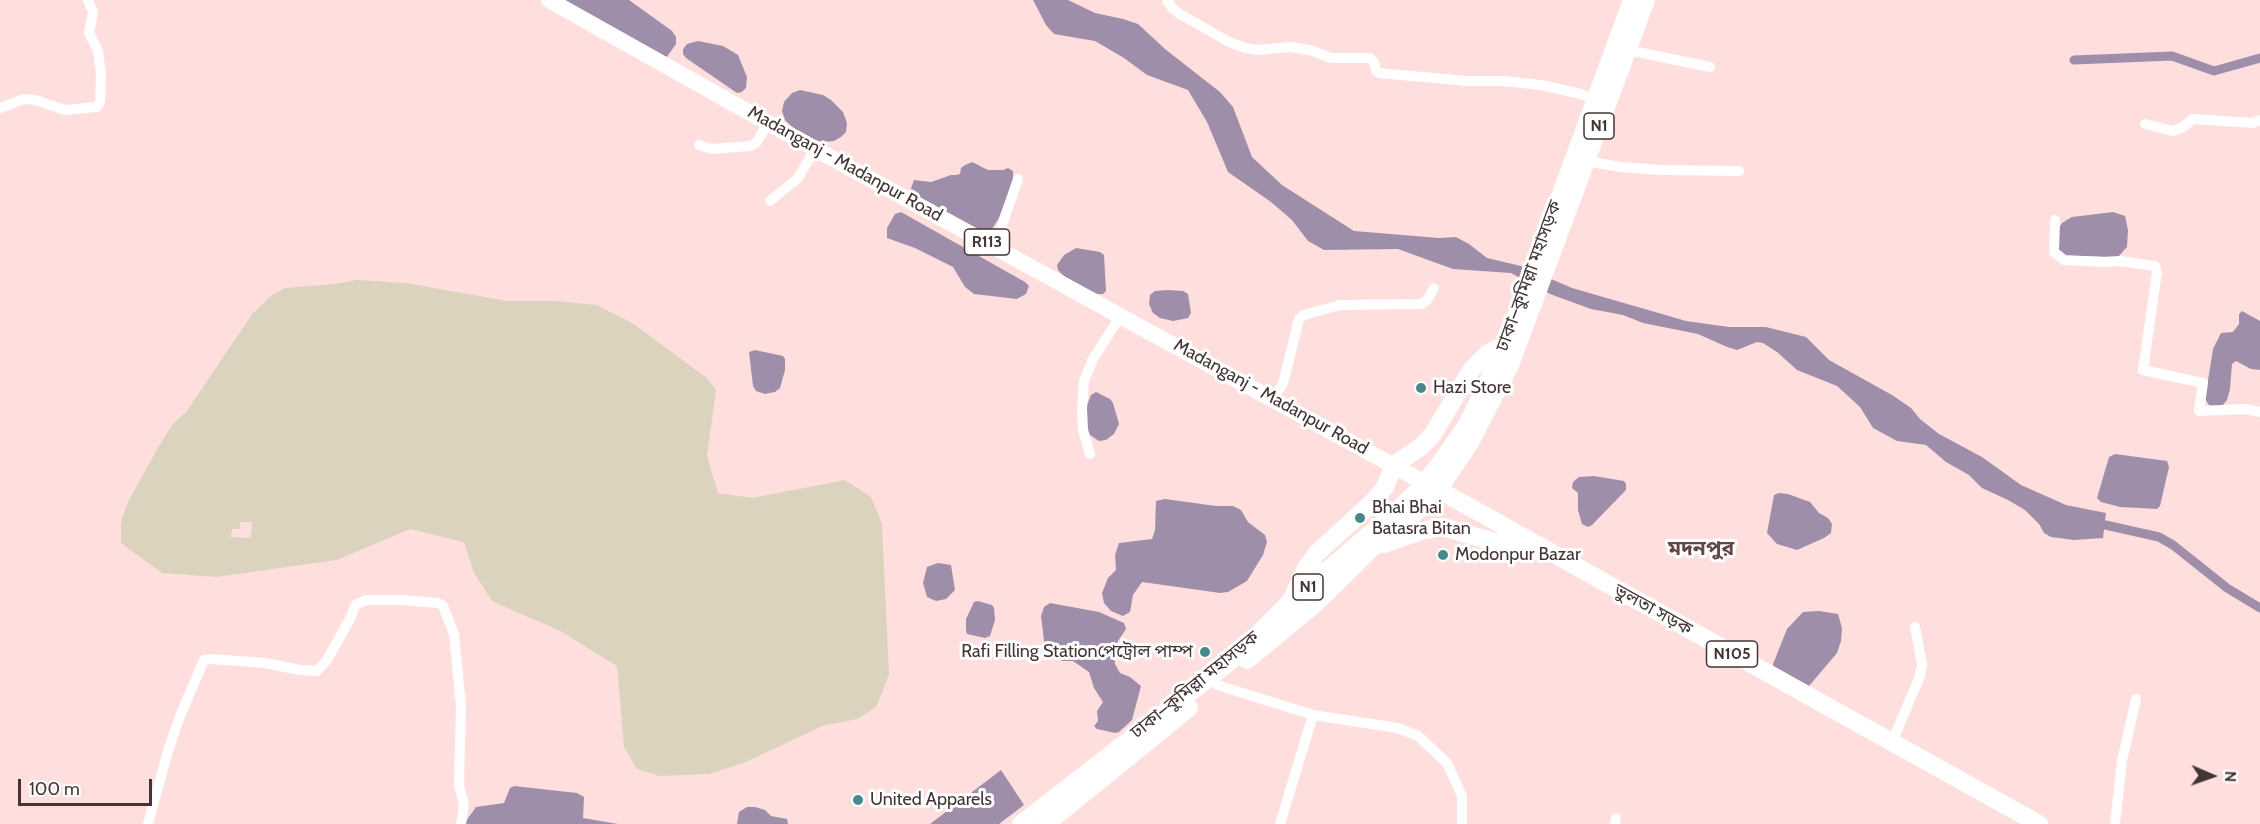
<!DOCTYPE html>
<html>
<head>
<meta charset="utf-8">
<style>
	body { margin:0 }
	#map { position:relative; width:2260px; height:824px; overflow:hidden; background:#fedfdd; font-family:Cabin,sans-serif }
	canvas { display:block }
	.north { position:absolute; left:2182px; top:746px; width:60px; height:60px; -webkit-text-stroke:4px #fff; paint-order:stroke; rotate:92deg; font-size:16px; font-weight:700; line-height:24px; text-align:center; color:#443535 }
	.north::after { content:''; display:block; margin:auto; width:21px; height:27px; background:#443535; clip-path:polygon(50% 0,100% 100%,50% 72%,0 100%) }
	.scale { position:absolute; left:18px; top:779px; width:134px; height:27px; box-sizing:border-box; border:3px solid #443535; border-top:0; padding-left:8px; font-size:18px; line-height:21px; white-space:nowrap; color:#443535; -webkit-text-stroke:4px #fff; paint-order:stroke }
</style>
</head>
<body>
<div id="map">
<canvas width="2260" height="824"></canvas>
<div class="north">N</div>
<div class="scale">100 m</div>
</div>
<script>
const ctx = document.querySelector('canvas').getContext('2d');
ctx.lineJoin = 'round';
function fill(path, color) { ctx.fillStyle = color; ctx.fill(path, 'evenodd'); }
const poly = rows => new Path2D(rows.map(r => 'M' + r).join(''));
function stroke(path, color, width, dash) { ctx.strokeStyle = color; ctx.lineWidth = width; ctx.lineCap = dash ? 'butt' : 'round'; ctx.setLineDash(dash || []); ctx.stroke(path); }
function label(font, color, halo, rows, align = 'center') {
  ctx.font = font + ' Cabin,"Noto Sans Bengali",sans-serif'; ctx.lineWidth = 6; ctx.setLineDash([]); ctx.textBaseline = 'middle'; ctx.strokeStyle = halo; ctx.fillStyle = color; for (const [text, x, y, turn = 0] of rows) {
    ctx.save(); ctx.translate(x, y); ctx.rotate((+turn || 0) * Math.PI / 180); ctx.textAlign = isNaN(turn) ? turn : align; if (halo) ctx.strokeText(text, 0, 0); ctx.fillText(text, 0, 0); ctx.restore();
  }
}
const green = poly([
	[357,280,406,283,507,301,557,301,597,305,632,323,707,378,716,390,707,456,718,493,752,498,845,480,871,497,882,524,889,675,876,707,857,719,822,726,746,762,709,774,659,776,637,769,624,747,617,666,560,631,492,601,474,573,464,542,410,529,337,560,216,577,162,573,121,543,121,522,128,502,160,444,173,424,186,412,253,313,272,295,285,288,335,284],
	[240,522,252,522,251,538,231,537,232,529,240,529]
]);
const water = poly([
	[562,0,629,0,672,31,676,37,676,44,666,58],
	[1033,0,1068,0,1095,13,1123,19,1138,24,1165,49,1220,92,1233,107,1252,157,1282,185,1354,231,1439,238,1456,237,1469,244,1487,258,1521,266,1572,288,1662,314,1686,321,1729,327,1766,327,1806,337,1829,360,1892,395,1911,408,1920,419,1939,434,1982,457,2021,485,2066,505,2106,513,2103,538,2074,540,2051,537,2044,533,2039,524,2025,510,2008,500,1982,488,1969,475,1946,462,1926,445,1897,441,1873,428,1860,407,1837,386,1797,370,1777,352,1763,343,1757,342,1737,350,1727,347,1698,334,1643,323,1623,315,1591,309,1550,294,1511,273,1453,269,1398,249,1324,250,1308,241,1292,220,1271,202,1228,172,1207,122,1188,90,1147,75,1124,58,1095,41,1054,34,1046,25],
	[698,41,723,46,738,55,747,77,746,88,742,92,737,93,686,58,683,54,683,49,687,44],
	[800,90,823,95,831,100,843,112,847,123,846,132,841,137,834,141,823,142,810,139,794,129,785,120,782,111,784,102,792,93],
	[972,162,988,170,1003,170,1008,168,1013,171,1013,180,999,218,992,229,986,232,981,233,909,194,914,180,931,182,951,175,956,175,960,174,961,168,965,165],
	[901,212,1025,282,1029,286,1026,294,1017,299,974,294,965,287,953,267,915,248,887,238,887,228,895,214],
	[2113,212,2125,216,2128,230,2127,247,2118,257,2066,256,2058,249,2059,228,2062,223,2072,217],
	[1076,248,1100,252,1104,255,1106,291,1103,294,1097,294,1065,277,1058,270,1057,265,1064,255],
	[1168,290,1183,291,1188,294,1191,313,1188,318,1173,321,1160,318,1153,313,1149,304,1150,295,1155,291],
	[2242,311,2260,321,2260,370,2251,369,2236,361,2232,364,2230,389,2227,400,2222,406,2211,408,2205,399,2213,349,2221,333,2233,332,2239,324,2239,314],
	[755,350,783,356,785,359,785,370,780,388,775,392,765,394,756,391,753,386,749,352],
	[1096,392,1110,399,1113,403,1119,424,1114,434,1106,440,1099,441,1087,433,1086,408,1091,395],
	[2115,454,2167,461,2169,467,2160,506,2157,509,2120,507,2101,502,2097,498,2109,457],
	[1594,476,1624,481,1626,484,1626,490,1592,525,1588,527,1582,524,1578,510,1578,493,1572,488,1573,482,1579,477],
	[1779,493,1788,494,1810,502,1819,513,1828,518,1832,524,1831,533,1824,538,1797,550,1777,544,1767,533,1774,495],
	[1165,499,1216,506,1233,506,1241,510,1248,522,1265,535,1267,542,1263,555,1247,581,1228,592,1220,593,1142,582,1133,595,1130,612,1123,616,1111,611,1104,603,1102,593,1108,578,1116,570,1115,555,1119,543,1152,539,1155,530,1156,501],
	[938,563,951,565,955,590,946,599,936,601,927,597,923,583,927,567],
	[978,601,992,605,994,608,995,620,990,636,985,638,967,634,966,630,966,619,974,602],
	[1050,603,1099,612,1124,623,1126,629,1118,641,1114,654,1115,664,1120,673,1130,677,1141,686,1132,720,1119,732,1115,733,1097,729,1094,726,1098,721,1097,711,1103,702,1094,688,1089,672,1073,661,1062,661,1045,649,1041,616,1044,607],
	[1819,611,1838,614,1842,628,1841,641,1837,653,1809,686,1774,674,1773,664,1787,629,1803,612],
	[1001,770,1024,805,999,824,930,824],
	[514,786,577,793,584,797,583,818,618,824,464,824,476,807,504,803,510,788],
	[747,807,755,807,765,810,771,816,787,819,788,824,737,824,739,812]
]);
const canal = poly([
	[2074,60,2172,56,2214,71,2260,58],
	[2092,522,2159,537,2173,545,2227,588,2260,608]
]);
const street = poly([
	[1167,0,1172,8,1180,14,1229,42,1245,48,1258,50,1290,47,1310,50,1331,58,1370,58,1374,62,1376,71,1379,73,1467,81,1503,81,1541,85,1581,94,1595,100],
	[1628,50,1710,67],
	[0,108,24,99,35,100,65,110,97,107,100,102,101,74,98,51,89,33,93,12,88,0],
	[2145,124,2173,131,2183,127,2193,119,2253,123,2260,120],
	[699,145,712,149,750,146,756,143,768,123],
	[1585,161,1621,167,1661,170,1739,171],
	[770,201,798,178,815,149],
	[2055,220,2054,252,2064,260,2104,262,2120,261,2155,266,2157,272,2143,370,2203,383,2199,411,2245,409,2260,412],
	[995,246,1018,179],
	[1271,398,1281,387,1284,380,1299,319,1304,315,1340,305,1421,304,1427,300,1434,288],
	[1090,454,1083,430,1082,408,1084,381,1093,359,1121,315],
	[1217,685,1313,715,1280,824],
	[1313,715,1398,728,1418,736,1447,763,1462,796,1462,824],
	[1892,742,1920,676,1922,664,1915,627],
	[148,824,168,751,180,716,204,660,211,659,265,663,300,670,317,671,327,660,351,617,355,605,366,600,402,600,438,603,443,606,454,634,461,706,459,786,464,804,461,824],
	[1615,824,1616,818],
	[2115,824,2122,761,2136,699]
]);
const primary = poly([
	[549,0,768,123,1425,483]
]);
const highway = poly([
	[1430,485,2039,824],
	[1384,544,1421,531,1443,527,1501,544,1536,551],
	[1293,597,1306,568,1317,553,1375,500,1385,487,1394,465,1422,446,1433,434,1472,369,1487,354,1506,344],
	[1247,660,1316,603,1371,549,1414,514,1438,490,1470,443,1510,365,1646,0],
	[1021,824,1232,660,1290,602,1398,510,1425,483,1441,462,1468,423,1506,344,1632,0],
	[1046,824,1189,708]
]);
const markers = [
	[1421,388,6,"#438b8b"],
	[1360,518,6,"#438b8b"],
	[1443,555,6,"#438b8b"],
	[1205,652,6,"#438b8b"],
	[858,800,6,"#438b8b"]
];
const shields = [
	[1599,126,30],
	[987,242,45],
	[1308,587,30],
	[1732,654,51]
];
const shieldNames = [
	["N1",1599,126],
	["R113",987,242],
	["N1",1308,587],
	["N105",1732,654]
];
const streetNames = [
	["Madanganj - Madanpur Road",845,164,29],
	["ঢাকা–কুমিল্লা মহাসড়ক",1529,276,-70],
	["Madanganj - Madanpur Road",1271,397,29],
	["ভুলতা সড়ক",1653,610,29],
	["ঢাকা–কুমিল্লা মহাসড়ক",1195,685,-39]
];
const poiNames = [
	["Hazi Store",1433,388],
	["Bhai Bhai",1372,508],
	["Batasra Bitan",1372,529],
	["Modonpur Bazar",1455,555],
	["Rafi Filling Stationপেট্রোল পাম্প",1193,652,"right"],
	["United Apparels",870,800]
];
const quarterNames = [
	["মদনপুর",1701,549]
];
fill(green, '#dbd3be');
fill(water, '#9e8eaa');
stroke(canal, '#9e8eaa', 9);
stroke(street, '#fff', 10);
stroke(primary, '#fff', 16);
stroke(highway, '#fff', 18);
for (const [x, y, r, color] of markers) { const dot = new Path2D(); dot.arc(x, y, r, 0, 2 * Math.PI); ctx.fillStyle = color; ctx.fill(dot); stroke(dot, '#fff', 2); }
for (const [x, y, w] of shields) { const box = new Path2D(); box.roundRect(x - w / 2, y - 13, w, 26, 4.5); ctx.fillStyle = '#fff'; ctx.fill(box); stroke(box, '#443535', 1.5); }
label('bold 16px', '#443535', null, shieldNames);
label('18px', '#443535', '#fff', streetNames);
label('18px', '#443535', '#fff', poiNames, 'left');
label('bold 21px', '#654645', '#fff', quarterNames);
</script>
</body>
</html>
